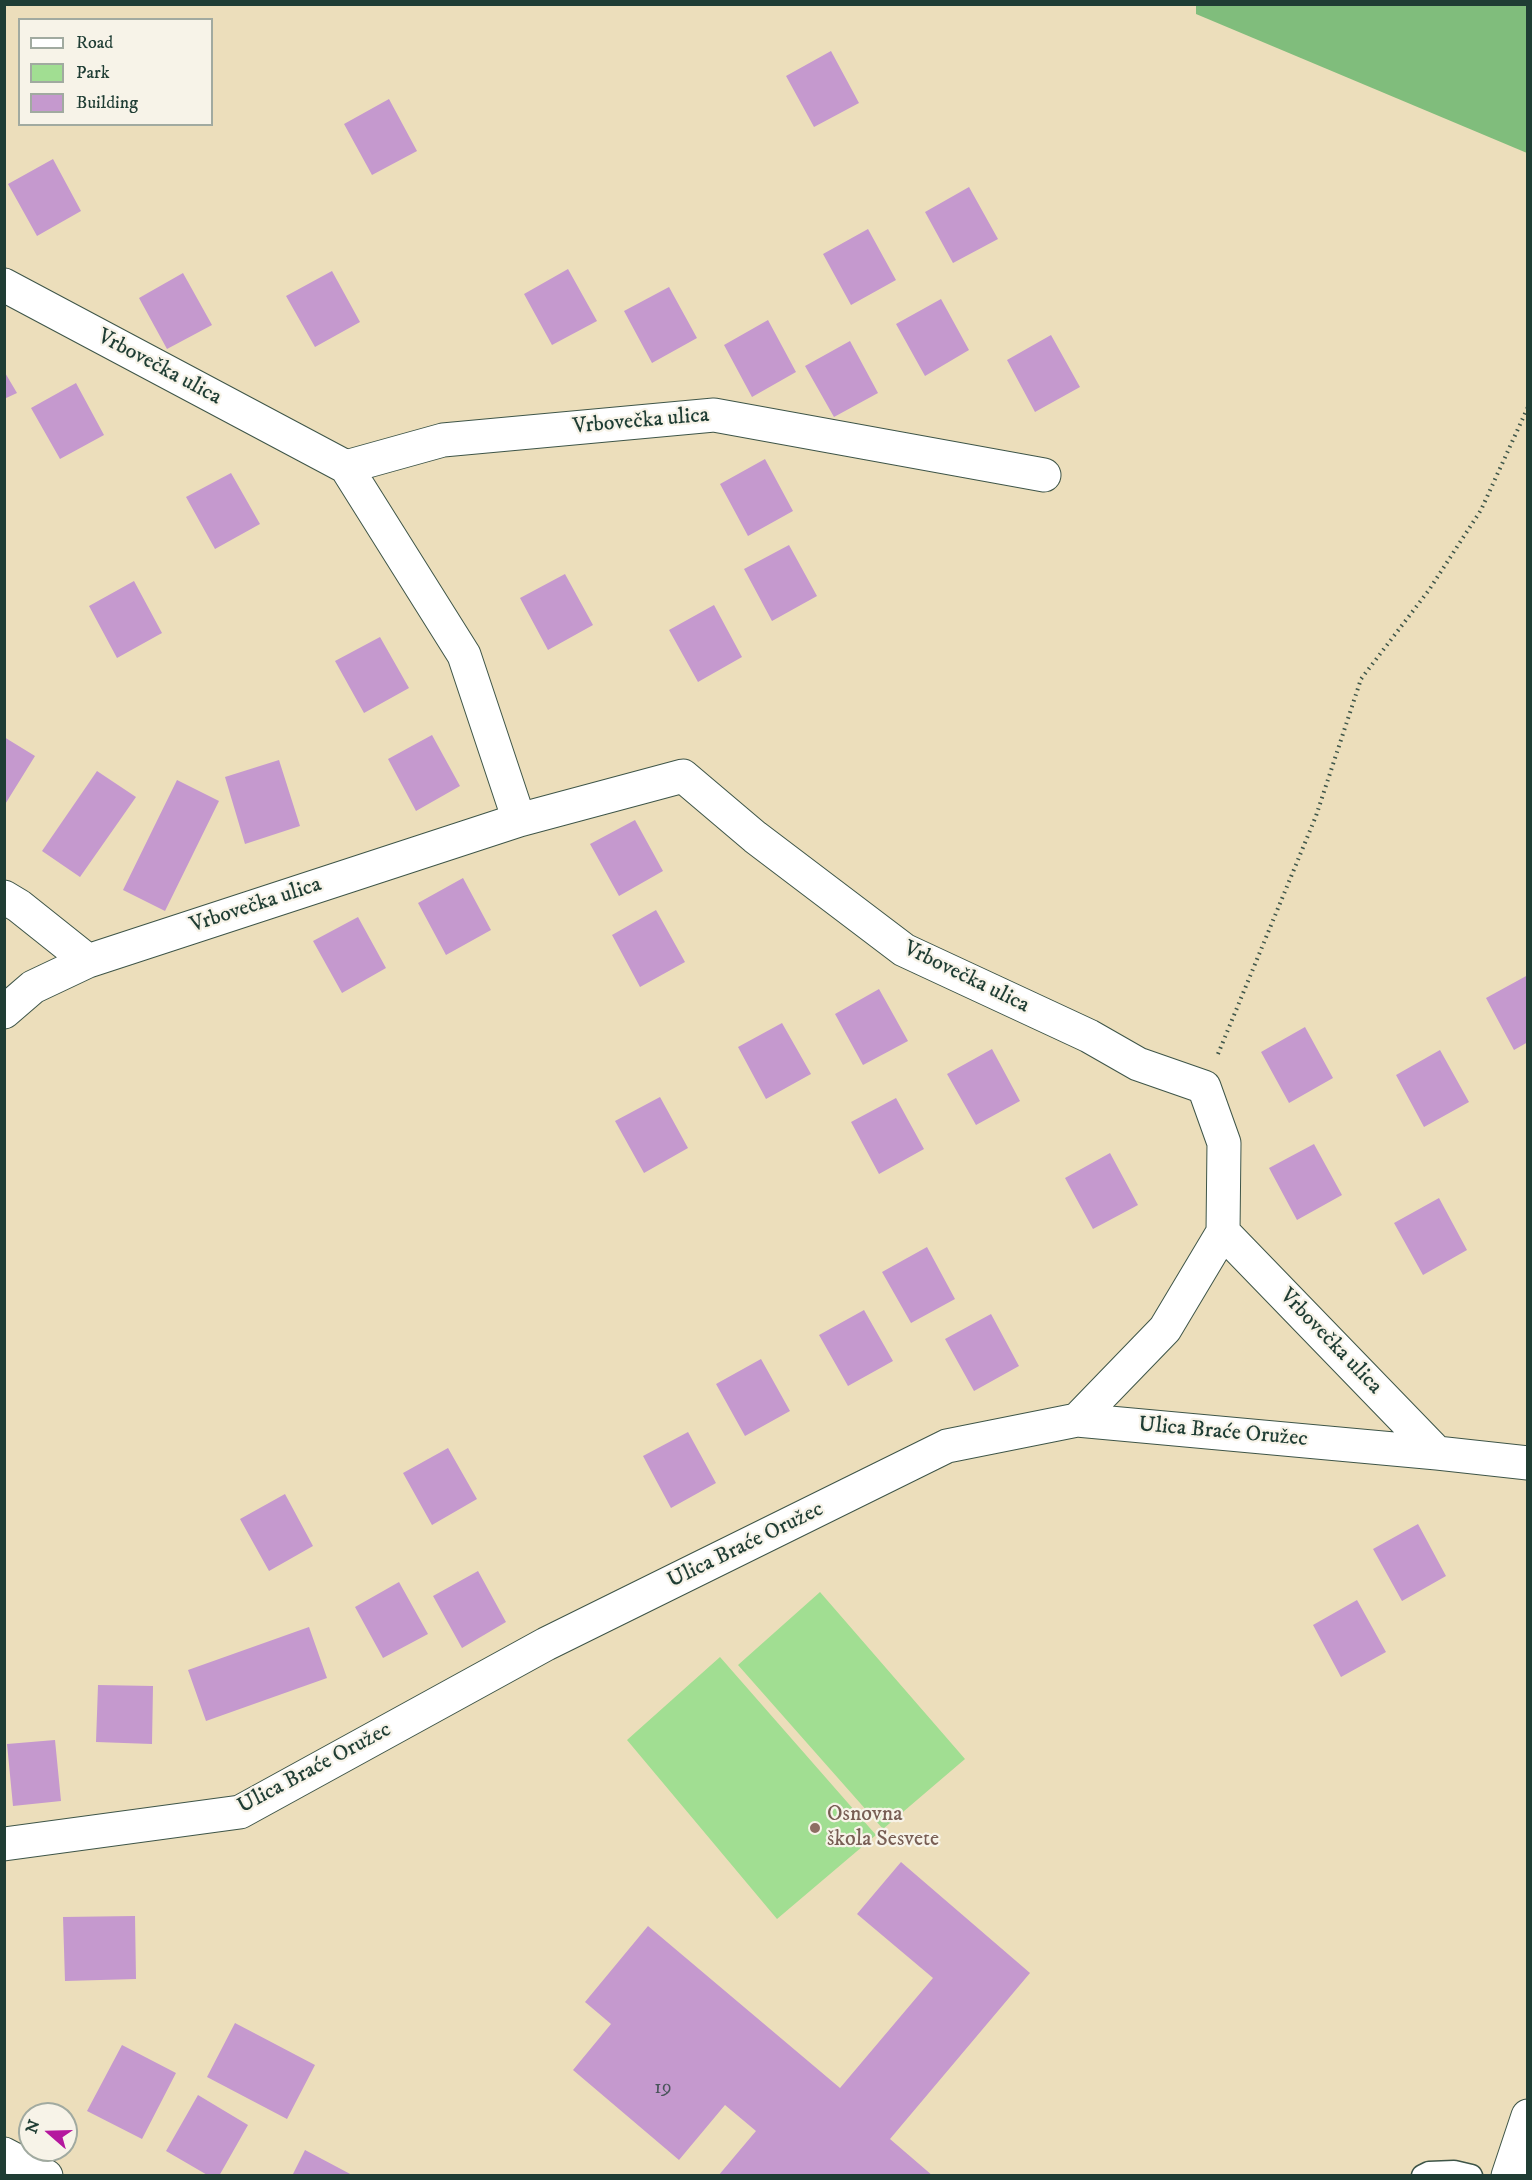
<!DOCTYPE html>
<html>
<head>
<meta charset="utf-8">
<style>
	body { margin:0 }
	#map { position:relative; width:1532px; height:2180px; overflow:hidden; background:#ecdebb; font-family:"IM FELL DW Pica",serif }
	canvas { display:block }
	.frame { position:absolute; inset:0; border:6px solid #1f3d34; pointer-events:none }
	.legend { position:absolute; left:18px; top:18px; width:195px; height:108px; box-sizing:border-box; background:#f7f3e8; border:2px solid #a1aaa0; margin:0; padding:8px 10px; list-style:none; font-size:18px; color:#1f3d34 }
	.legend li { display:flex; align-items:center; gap:12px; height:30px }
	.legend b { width:30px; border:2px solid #a1aaa0 }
	.north { position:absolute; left:18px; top:2102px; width:60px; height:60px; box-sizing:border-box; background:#f7f3e8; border:2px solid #a1aaa0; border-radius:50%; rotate:290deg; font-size:16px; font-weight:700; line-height:24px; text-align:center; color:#1f3d34 }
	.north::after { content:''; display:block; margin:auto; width:21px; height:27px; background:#b5179e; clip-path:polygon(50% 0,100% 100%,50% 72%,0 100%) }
</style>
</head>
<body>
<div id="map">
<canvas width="1532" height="2180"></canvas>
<div class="frame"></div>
<ul class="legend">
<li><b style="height:8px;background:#fff"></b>Road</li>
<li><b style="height:16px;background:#a1de92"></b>Park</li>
<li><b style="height:16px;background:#c599ce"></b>Building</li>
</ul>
<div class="north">N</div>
</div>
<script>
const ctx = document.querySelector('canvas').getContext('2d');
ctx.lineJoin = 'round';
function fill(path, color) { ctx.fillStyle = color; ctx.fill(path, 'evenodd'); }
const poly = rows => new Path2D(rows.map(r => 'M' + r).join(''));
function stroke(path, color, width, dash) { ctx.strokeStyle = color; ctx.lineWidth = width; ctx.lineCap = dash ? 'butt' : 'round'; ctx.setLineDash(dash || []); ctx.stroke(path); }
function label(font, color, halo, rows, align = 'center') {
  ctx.font = font + ' "IM FELL DW Pica",serif'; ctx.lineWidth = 4.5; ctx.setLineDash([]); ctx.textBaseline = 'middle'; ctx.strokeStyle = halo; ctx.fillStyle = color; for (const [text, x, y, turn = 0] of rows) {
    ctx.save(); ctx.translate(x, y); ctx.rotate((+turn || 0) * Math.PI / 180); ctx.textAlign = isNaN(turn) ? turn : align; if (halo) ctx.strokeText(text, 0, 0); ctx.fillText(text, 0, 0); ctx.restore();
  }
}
const green = poly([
	[820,1592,965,1759,883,1829,738,1665],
	[720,1657,876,1835,777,1919,627,1740]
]);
const forest = poly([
	[1196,5,1527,5,1527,153,1196,14]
]);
const building = poly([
	[831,51,859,103,814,127,786,76],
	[389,99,417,151,372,175,344,124],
	[53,159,81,211,37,236,8,184],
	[969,187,998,239,953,263,925,212],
	[868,229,896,280,851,305,823,254],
	[568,269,597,321,552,345,524,294],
	[332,271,360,322,315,347,286,296],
	[183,273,212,325,167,349,139,298],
	[669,287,697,338,652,363,624,311],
	[941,299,969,350,925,376,896,324],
	[768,320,796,372,752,397,724,345],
	[1051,335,1080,387,1035,412,1007,360],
	[850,341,878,393,834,417,805,366],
	[4,371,17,393,4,399],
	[76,383,104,435,60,459,31,408],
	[765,459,793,511,748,536,720,484],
	[231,473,260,524,215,549,186,497],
	[789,545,817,596,772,621,744,569],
	[565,574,593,625,548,650,520,598],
	[134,581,162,633,117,658,89,606],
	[714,605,742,657,698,682,669,630],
	[380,637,409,688,364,713,335,661],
	[432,735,460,786,416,811,388,759],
	[4,737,35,756,4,806],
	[279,760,300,826,245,844,225,777],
	[97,771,136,797,80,877,42,851],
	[177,780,219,801,165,911,123,890],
	[635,820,663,871,619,896,590,844],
	[463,878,491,930,446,955,418,903],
	[656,910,685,962,640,987,612,935],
	[358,917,386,968,342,993,313,941],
	[1528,975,1528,1042,1514,1050,1486,998],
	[879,989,908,1041,863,1065,835,1014],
	[782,1023,811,1074,766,1099,738,1047],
	[1305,1027,1333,1078,1289,1103,1261,1052],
	[992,1049,1020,1101,976,1125,947,1074],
	[1440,1050,1469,1102,1424,1127,1396,1075],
	[660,1097,688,1148,644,1173,615,1121],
	[896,1098,924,1149,879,1174,851,1122],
	[1314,1144,1342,1195,1297,1220,1269,1168],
	[1110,1153,1138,1205,1093,1229,1065,1178],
	[1439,1198,1467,1250,1423,1275,1394,1223],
	[927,1247,955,1299,911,1323,882,1272],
	[864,1310,893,1361,848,1386,819,1335],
	[991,1314,1019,1366,974,1391,945,1339],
	[761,1359,790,1411,745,1436,716,1384],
	[688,1432,716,1483,671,1508,643,1456],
	[448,1448,477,1499,432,1525,403,1473],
	[285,1494,313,1546,269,1571,240,1519],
	[1418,1524,1446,1576,1402,1601,1373,1549],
	[478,1571,506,1622,462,1648,433,1596],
	[399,1582,428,1634,383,1658,355,1607],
	[1357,1600,1386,1652,1341,1677,1313,1625],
	[309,1627,327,1678,206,1721,188,1670],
	[98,1685,153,1686,152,1744,96,1742],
	[55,1740,61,1801,13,1806,7,1744],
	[901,1862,1030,1973,890,2139,933,2176,718,2176,756,2131,725,2105,679,2160,573,2070,611,2024,585,2002,648,1926,840,2088,933,1978,857,1914],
	[135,1916,136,1979,65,1981,63,1917],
	[235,2023,315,2065,287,2119,207,2077],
	[122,2045,176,2073,142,2139,87,2111],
	[198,2095,248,2125,219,2176,209,2176,166,2151],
	[305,2150,354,2176,292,2176]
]);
const path = poly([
	[1218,1054,1316,816,1361,679,1429,590,1481,510,1528,407]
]);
const lane = poly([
	[1423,2176,1429,2173,1454,2172,1471,2176]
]);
const street = poly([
	[4,285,346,467,464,655,519,820],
	[346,467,443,440,714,415,1044,475],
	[4,897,19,906,88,961],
	[4,1012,33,987,88,961,519,820,683,776,755,837,904,950,1089,1036,1138,1064,1204,1087,1224,1143,1223,1232,1165,1329,1077,1420],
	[1223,1232,1437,1453],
	[4,1844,240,1812,546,1644,947,1446,1077,1420,1437,1453,1528,1463],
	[4,2154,46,2176],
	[1508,2176,1528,2116]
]);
const markers = [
	[815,1828,6,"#8d6e63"]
];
const numberNames = [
	["19",663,2089]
];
const streetNames = [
	["Vrbovečka ulica",159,368,28],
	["Vrbovečka ulica",641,422,-5],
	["Vrbovečka ulica",256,906,-18],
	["Vrbovečka ulica",966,978,26],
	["Vrbovečka ulica",1330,1342,46],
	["Ulica Braće Oružec",1223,1433,5],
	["Ulica Braće Oružec",746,1546,-26],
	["Ulica Braće Oružec",315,1769,-28]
];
const educationNames = [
	["Osnovna",827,1815],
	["škola Sesvete",827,1840]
];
fill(green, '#a1de92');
fill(forest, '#80bd7c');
fill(building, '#c599ce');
stroke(lane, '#3e5548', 25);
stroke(street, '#3e5548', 35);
stroke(path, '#3e5548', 4, [1.5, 4.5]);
stroke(lane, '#fff', 22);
stroke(street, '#fff', 33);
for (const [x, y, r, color] of markers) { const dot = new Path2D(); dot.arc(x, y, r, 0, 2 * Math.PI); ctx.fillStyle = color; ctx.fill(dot); stroke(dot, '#f7f3e8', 2); }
label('20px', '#48545a', null, numberNames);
label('22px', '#1f3d34', '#f7f3e8', streetNames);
label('22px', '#785e54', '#f7f3e8', educationNames, 'left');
</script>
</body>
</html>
